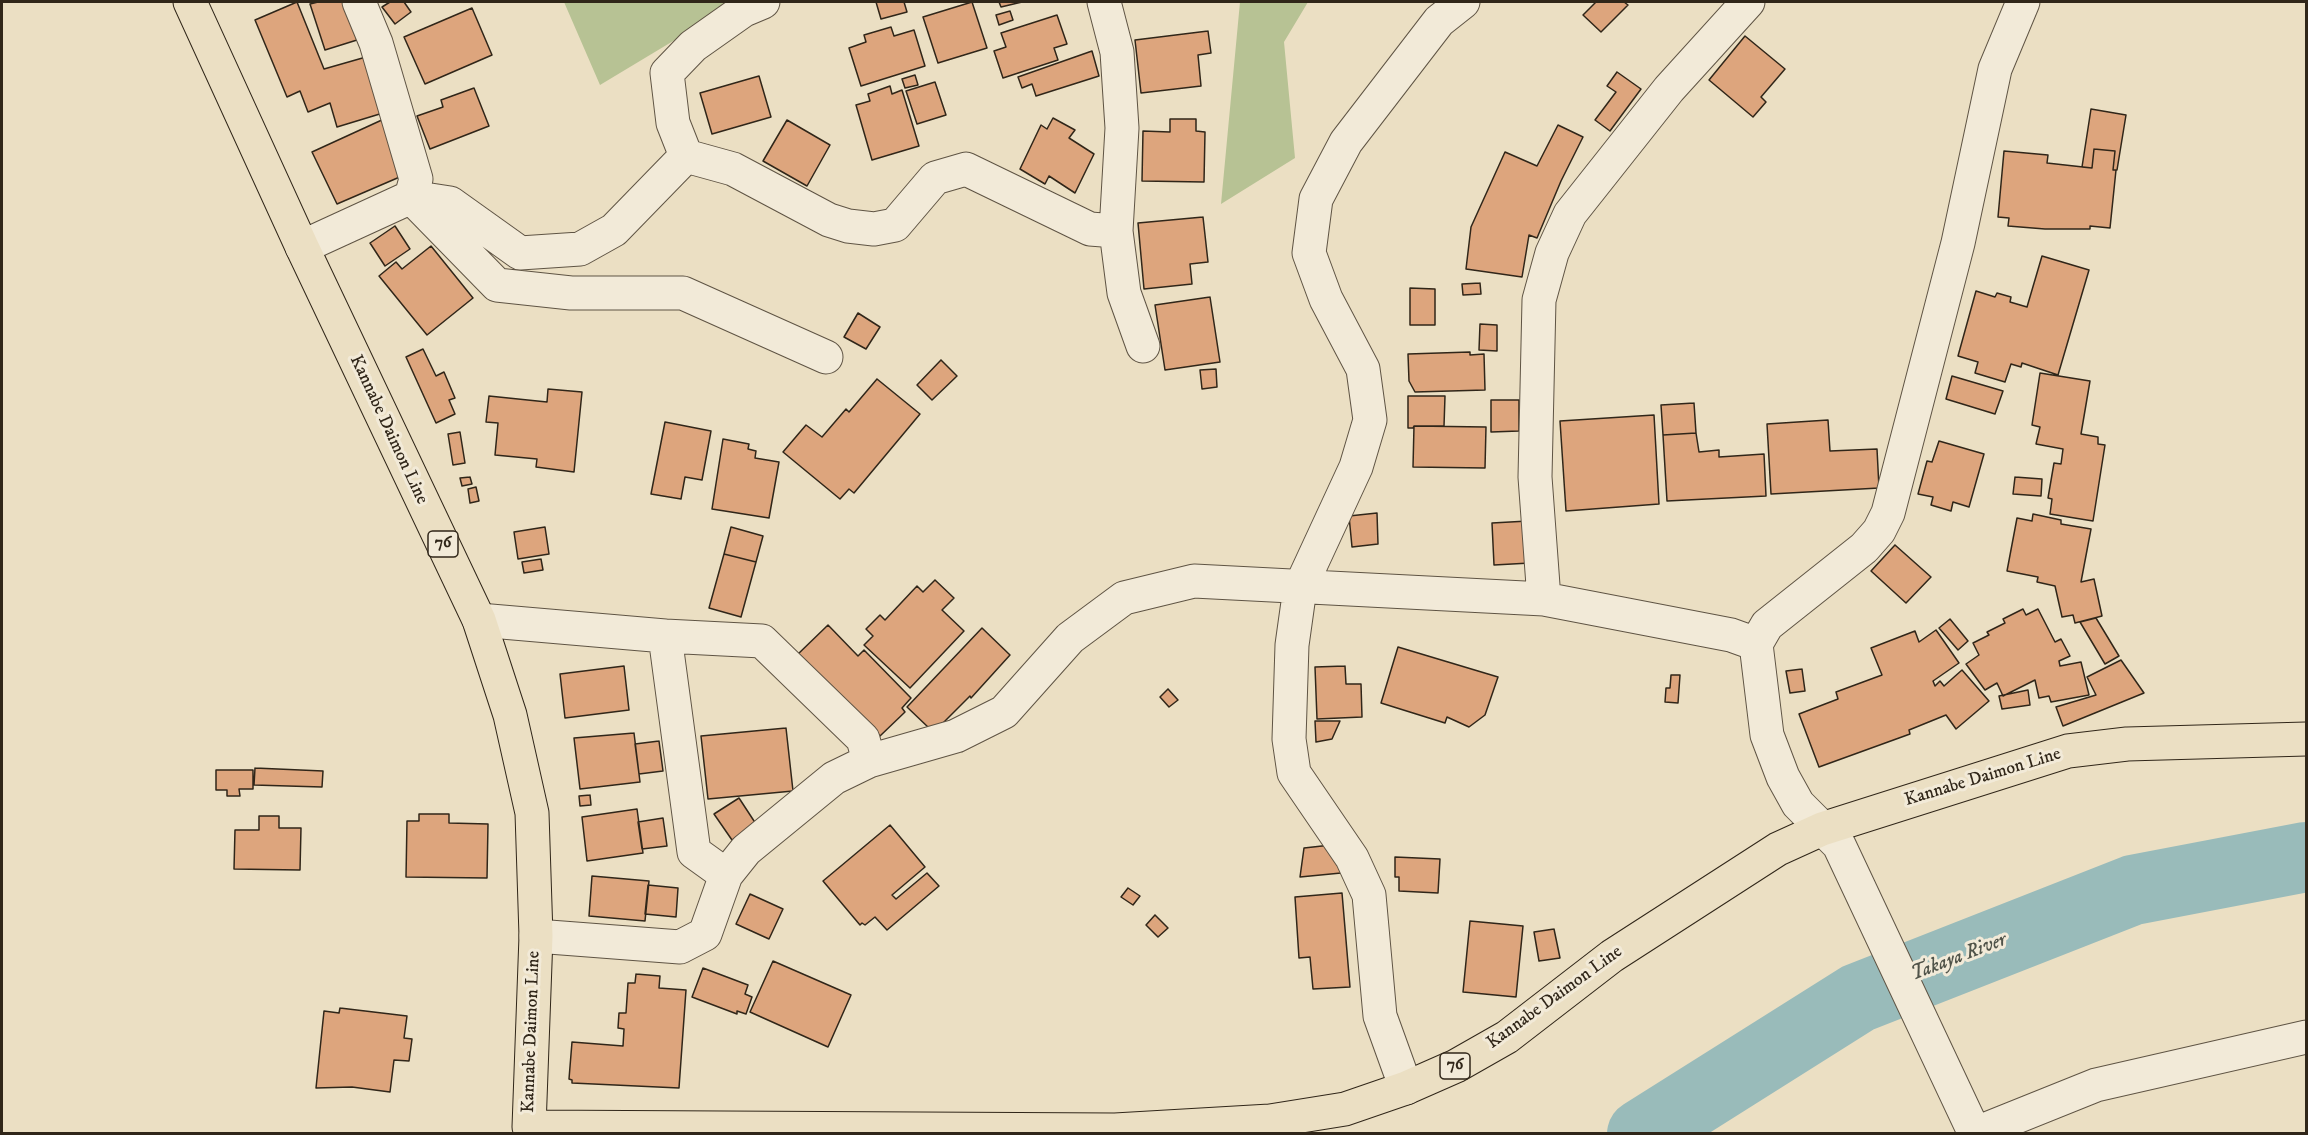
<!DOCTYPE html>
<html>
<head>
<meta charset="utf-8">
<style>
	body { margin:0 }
	#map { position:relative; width:2308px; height:1135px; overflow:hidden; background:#ebdfc3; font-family:"IM FELL DW Pica",serif }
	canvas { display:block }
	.frame { position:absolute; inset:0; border:3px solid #302619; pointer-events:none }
</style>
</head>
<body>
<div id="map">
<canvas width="2308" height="1135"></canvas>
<div class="frame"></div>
</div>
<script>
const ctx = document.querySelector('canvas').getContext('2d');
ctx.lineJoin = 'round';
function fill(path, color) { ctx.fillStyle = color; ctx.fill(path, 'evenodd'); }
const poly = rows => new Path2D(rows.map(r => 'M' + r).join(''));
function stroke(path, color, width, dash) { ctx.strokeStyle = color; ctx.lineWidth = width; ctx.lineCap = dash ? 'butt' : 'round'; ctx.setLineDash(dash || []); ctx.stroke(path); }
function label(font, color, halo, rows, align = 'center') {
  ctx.font = font + ' "IM FELL DW Pica",serif'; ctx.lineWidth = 6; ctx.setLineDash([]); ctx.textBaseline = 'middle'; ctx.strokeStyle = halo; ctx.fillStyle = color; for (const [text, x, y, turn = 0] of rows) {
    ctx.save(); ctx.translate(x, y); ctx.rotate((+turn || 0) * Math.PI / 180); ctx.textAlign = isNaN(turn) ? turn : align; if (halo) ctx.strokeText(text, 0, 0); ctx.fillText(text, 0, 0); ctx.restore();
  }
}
const green = poly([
	[564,2,738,2,600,85],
	[1240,2,1308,2,1284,42,1295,158,1221,204]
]);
const river = poly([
	[1642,1134,1858,998,2133,890,2306,857]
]);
const building = poly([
	[297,2,324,69,366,57,383,113,337,127,330,103,308,112,300,91,287,97,255,20,297,2],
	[318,2,345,2,357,40,325,50,310,4,318,2],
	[390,2,404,2,411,12,395,24,382,7,390,2],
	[876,2,904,2,907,12,881,19,876,2],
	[972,2,987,48,938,63,923,17,972,2],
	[999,2,1022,2,1001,7,999,2],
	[1596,2,1624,2,1628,5,1601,32,1583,15,1596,2],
	[472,8,492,55,425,84,404,37,472,8],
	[1010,11,1013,20,999,25,996,15,1010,11],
	[1057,15,1067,44,1054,48,1058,60,1003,78,994,51,1006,47,1001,33,1057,15],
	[891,27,894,36,914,30,925,66,861,86,849,48,866,42,864,35,891,27],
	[1208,31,1211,53,1198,55,1201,86,1141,93,1135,40,1208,31],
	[1745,36,1785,69,1761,97,1766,102,1753,117,1709,80,1745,36],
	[1092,51,1099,76,1036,96,1032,84,1022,88,1018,77,1092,51],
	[1617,72,1641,89,1610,131,1595,120,1616,92,1607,86,1617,72],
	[915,75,918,85,905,88,902,79,915,75],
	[759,76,771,117,712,134,700,93,759,76],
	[935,82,946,115,917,124,906,91,935,82],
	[890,86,892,94,902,90,919,146,872,160,856,105,870,101,868,94,890,86],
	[474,88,489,126,430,149,417,116,443,107,441,100,474,88],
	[2091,109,2126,115,2117,170,2113,170,2115,151,2094,149,2092,168,2082,167,2091,109],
	[1053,118,1075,130,1069,138,1094,154,1075,193,1049,176,1045,184,1020,169,1041,125,1047,129,1053,118],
	[384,119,402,176,337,204,312,152,384,119],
	[1170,119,1196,119,1196,131,1205,132,1204,182,1142,181,1143,131,1170,132,1170,119],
	[787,120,830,145,807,186,763,161,787,120],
	[1558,125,1583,137,1561,181,1537,238,1529,235,1522,277,1466,269,1471,227,1505,152,1537,166,1558,125],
	[2094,149,2115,151,2113,170,2116,170,2110,228,2090,226,2090,229,2045,229,2008,226,2009,218,1998,217,2004,151,2048,155,2047,163,2092,168,2094,149],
	[1203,217,1208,262,1190,264,1192,284,1144,289,1138,223,1203,217],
	[395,226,410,249,385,266,370,243,395,226],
	[431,246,473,298,427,335,379,276,396,262,402,269,431,246],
	[2042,256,2089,270,2058,375,2022,363,2021,367,2011,364,2005,382,1975,373,1978,362,1958,356,1976,291,1995,297,1997,293,2011,297,2010,302,2027,307,2042,256],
	[1480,283,1481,294,1463,295,1462,284,1480,283],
	[1410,288,1435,289,1435,325,1410,325,1410,288],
	[1210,297,1220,362,1165,370,1155,305,1210,297],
	[858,313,880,327,866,349,844,337,858,313],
	[1480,324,1497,325,1497,351,1479,350,1480,324],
	[423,349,436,376,444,372,455,398,449,400,455,414,436,423,406,357,423,349],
	[1470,352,1470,355,1484,354,1485,390,1415,392,1409,381,1408,354,1470,352],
	[941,360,957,376,932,400,917,385,941,360],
	[1216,369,1217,387,1202,389,1200,370,1216,369],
	[2040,373,2090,381,2081,434,2098,437,2098,444,2105,445,2093,521,2050,514,2052,499,2048,498,2054,463,2061,464,2063,449,2036,444,2040,427,2032,425,2040,373],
	[1952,376,2003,391,1995,414,1946,399,1952,376],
	[877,379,920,414,854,493,849,489,840,499,783,452,806,425,822,437,846,409,849,412,877,379],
	[548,389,582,392,574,472,536,467,537,459,495,455,498,423,486,422,489,396,547,402,548,389],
	[1408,396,1445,396,1444,426,1414,426,1413,428,1408,428,1408,396],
	[1491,400,1519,400,1519,431,1491,432,1491,400],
	[1694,403,1696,433,1663,435,1661,405,1694,403],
	[1654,415,1659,504,1566,511,1560,421,1654,415],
	[1828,420,1830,451,1877,449,1879,488,1771,494,1767,424,1828,420],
	[665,422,711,431,702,480,685,477,681,499,651,494,665,422],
	[1414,426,1486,427,1485,468,1413,467,1414,426],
	[460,432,465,463,453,465,448,434,460,432],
	[1696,433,1699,452,1719,450,1719,457,1764,454,1766,496,1667,501,1663,435,1696,433],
	[723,439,749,444,748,449,756,451,755,458,779,462,769,518,712,509,723,439],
	[1939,441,1984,454,1969,507,1953,502,1951,511,1931,505,1933,497,1918,494,1927,461,1932,462,1939,441],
	[470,477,472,484,462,486,460,478,470,477],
	[2015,477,2042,479,2041,496,2013,494,2015,477],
	[476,487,479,501,470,503,468,489,476,487],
	[1377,513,1378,544,1352,547,1349,516,1377,513],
	[2033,514,2061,520,2061,524,2091,529,2081,582,2094,579,2102,616,2075,623,2073,615,2062,617,2055,586,2037,582,2038,577,2007,571,2017,518,2032,521,2033,514],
	[1528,521,1530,563,1494,565,1492,523,1528,521],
	[545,527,549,554,518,559,514,532,545,527],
	[731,527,763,536,756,562,724,554,731,527],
	[1895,545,1931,577,1906,603,1871,571,1895,545],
	[724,554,756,562,741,617,709,608,724,554],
	[541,559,543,570,524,573,522,562,541,559],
	[935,580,954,598,942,610,964,631,910,688,864,645,873,636,866,629,880,615,885,620,917,586,923,592,935,580],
	[2023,609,2026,615,2038,609,2055,642,2061,639,2070,656,2059,661,2060,666,2081,662,2089,695,2051,702,2049,696,2039,698,2035,680,2003,696,1997,683,1985,690,1966,664,1979,655,1973,643,1989,635,1987,632,2005,623,2003,619,2023,609],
	[2096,618,2119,656,2105,664,2080,622,2096,618],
	[1950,619,1968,641,1958,650,1939,628,1950,619],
	[828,625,858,656,864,650,911,698,902,708,905,712,880,736,796,656,828,625],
	[982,628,1010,655,971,698,970,696,943,723,929,728,907,707,982,628],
	[1936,630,1959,663,1933,681,1935,686,1940,681,1944,686,1962,670,1989,701,1956,729,1946,715,1909,730,1910,734,1819,767,1799,714,1838,699,1836,692,1882,675,1871,648,1915,631,1919,642,1936,630],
	[1398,647,1498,677,1485,715,1469,727,1447,717,1445,723,1381,703,1398,647],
	[2121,660,2144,693,2063,726,2056,707,2096,695,2087,677,2121,660],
	[624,666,629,710,565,718,560,674,624,666],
	[1345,666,1346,684,1361,684,1362,717,1317,719,1315,667,1345,666],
	[1802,669,1805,691,1790,693,1786,671,1802,669],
	[1671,675,1680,675,1678,703,1665,702,1666,688,1670,688,1671,675],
	[1168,689,1178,700,1169,707,1160,697,1168,689],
	[2028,690,2030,705,2002,709,1999,696,2028,690],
	[1315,721,1340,721,1332,739,1316,742,1315,721],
	[786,728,793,791,708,799,701,736,786,728],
	[634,733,640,782,580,789,574,738,634,733],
	[659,741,663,771,639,774,635,744,659,741],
	[255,768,323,771,322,787,254,785,255,768],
	[216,770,253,770,253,789,239,789,240,796,227,796,227,790,216,790,216,770],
	[590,795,591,805,580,806,579,796,590,795],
	[739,798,756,824,732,840,714,814,739,798],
	[637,809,643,853,587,861,582,817,637,809],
	[419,814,449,814,449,823,488,824,487,878,406,877,407,821,419,821,419,814],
	[259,816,279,816,279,828,301,828,300,870,234,869,235,830,259,830,259,816],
	[663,818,667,846,642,849,638,822,663,818],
	[890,825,925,867,892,895,896,899,927,873,939,886,887,930,875,917,865,925,862,923,860,925,823,881,890,825],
	[1331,845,1341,873,1300,877,1304,848,1331,845],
	[1395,857,1440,859,1438,893,1399,891,1399,877,1395,877,1395,857],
	[592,876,649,881,645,921,589,916,592,876],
	[648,885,678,888,676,917,645,914,648,885],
	[1128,888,1140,896,1133,905,1121,897,1128,888],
	[1342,893,1350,987,1313,989,1310,957,1299,958,1295,897,1342,893],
	[750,894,783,909,769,939,736,924,750,894],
	[1155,915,1168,928,1158,937,1146,925,1155,915],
	[1470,921,1523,926,1516,997,1463,992,1470,921],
	[1554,929,1560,958,1539,961,1534,932,1554,929],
	[773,961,851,995,828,1047,750,1012,773,961],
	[703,968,748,985,745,994,752,997,746,1014,737,1011,737,1014,692,997,703,968],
	[636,974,660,976,659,988,686,990,679,1088,572,1083,572,1080,569,1079,572,1042,623,1046,624,1029,618,1028,619,1013,626,1013,628,983,635,983,636,974],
	[340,1008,407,1016,404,1038,412,1039,409,1061,394,1060,390,1092,352,1087,316,1088,324,1011,339,1013,340,1008]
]);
const minor = poly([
	[359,2,376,43,416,179,411,197,497,285,571,293,683,293,826,357],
	[1104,2,1117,52,1122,128,1116,231,1124,293,1143,346],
	[686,156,673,123,667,73,693,46,744,10,763,2],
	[302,247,411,197,450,203,520,253,580,249,614,230,686,156,733,169,829,220,848,226,874,229,895,225,935,178,966,169,1090,229,1116,231],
	[1544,599,1535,477,1539,300,1552,253,1570,214,1669,89,1748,2],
	[479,620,665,636,694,852,726,875],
	[665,636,762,641,863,739,869,761],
	[536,936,680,947,705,934,726,875,746,850,834,778,869,761,956,736,1004,712,1070,638,1124,598,1194,581,1544,599,1731,635,1756,644],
	[1406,1088,1380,1016,1369,895,1352,858,1294,773,1289,739,1292,645,1300,588,1356,467,1370,420,1363,369,1326,299,1309,253,1316,199,1346,142,1439,21,1463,2],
	[1974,1134,2096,1085,2306,1037],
	[1975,1134,1839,845,1798,804,1783,777,1767,735,1756,644,1767,625,1864,548,1879,531,1888,513,1958,243,1995,69,2023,2]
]);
const primary = poly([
	[190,2,302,247,479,620,510,715,532,813,536,936,529,1127,1115,1130,1270,1121,1345,1109,1406,1088,1456,1066,1507,1037,1612,956,1778,849,1822,829,2068,751,2127,744,2306,739]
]);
const shields = [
	[443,544,30],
	[1455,1066,30]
];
const shieldNames = [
	["76",443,544],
	["76",1455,1066]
];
const streetNames = [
	["Kannabe Daimon Line",388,430,65],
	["Kannabe Daimon Line",1983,778,-17],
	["Kannabe Daimon Line",1555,998,-36],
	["Kannabe Daimon Line",532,1032,-88]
];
const waterNames = [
	["Takaya River",1959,958,-21]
];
fill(green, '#b7c294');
stroke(river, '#99bbba', 70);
fill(building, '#dda57d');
stroke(building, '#302619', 1.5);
stroke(minor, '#5f5444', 35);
stroke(primary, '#302619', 35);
stroke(minor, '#f2ead8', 33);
stroke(primary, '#ebdfc3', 33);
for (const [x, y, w] of shields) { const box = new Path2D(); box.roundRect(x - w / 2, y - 13, w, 26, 4.5); ctx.fillStyle = '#f2ead8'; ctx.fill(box); stroke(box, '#302619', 1.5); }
label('bold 16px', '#302619', null, shieldNames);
label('18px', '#302619', '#f2ead8', streetNames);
label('italic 20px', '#505349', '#f2ead8', waterNames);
</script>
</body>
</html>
